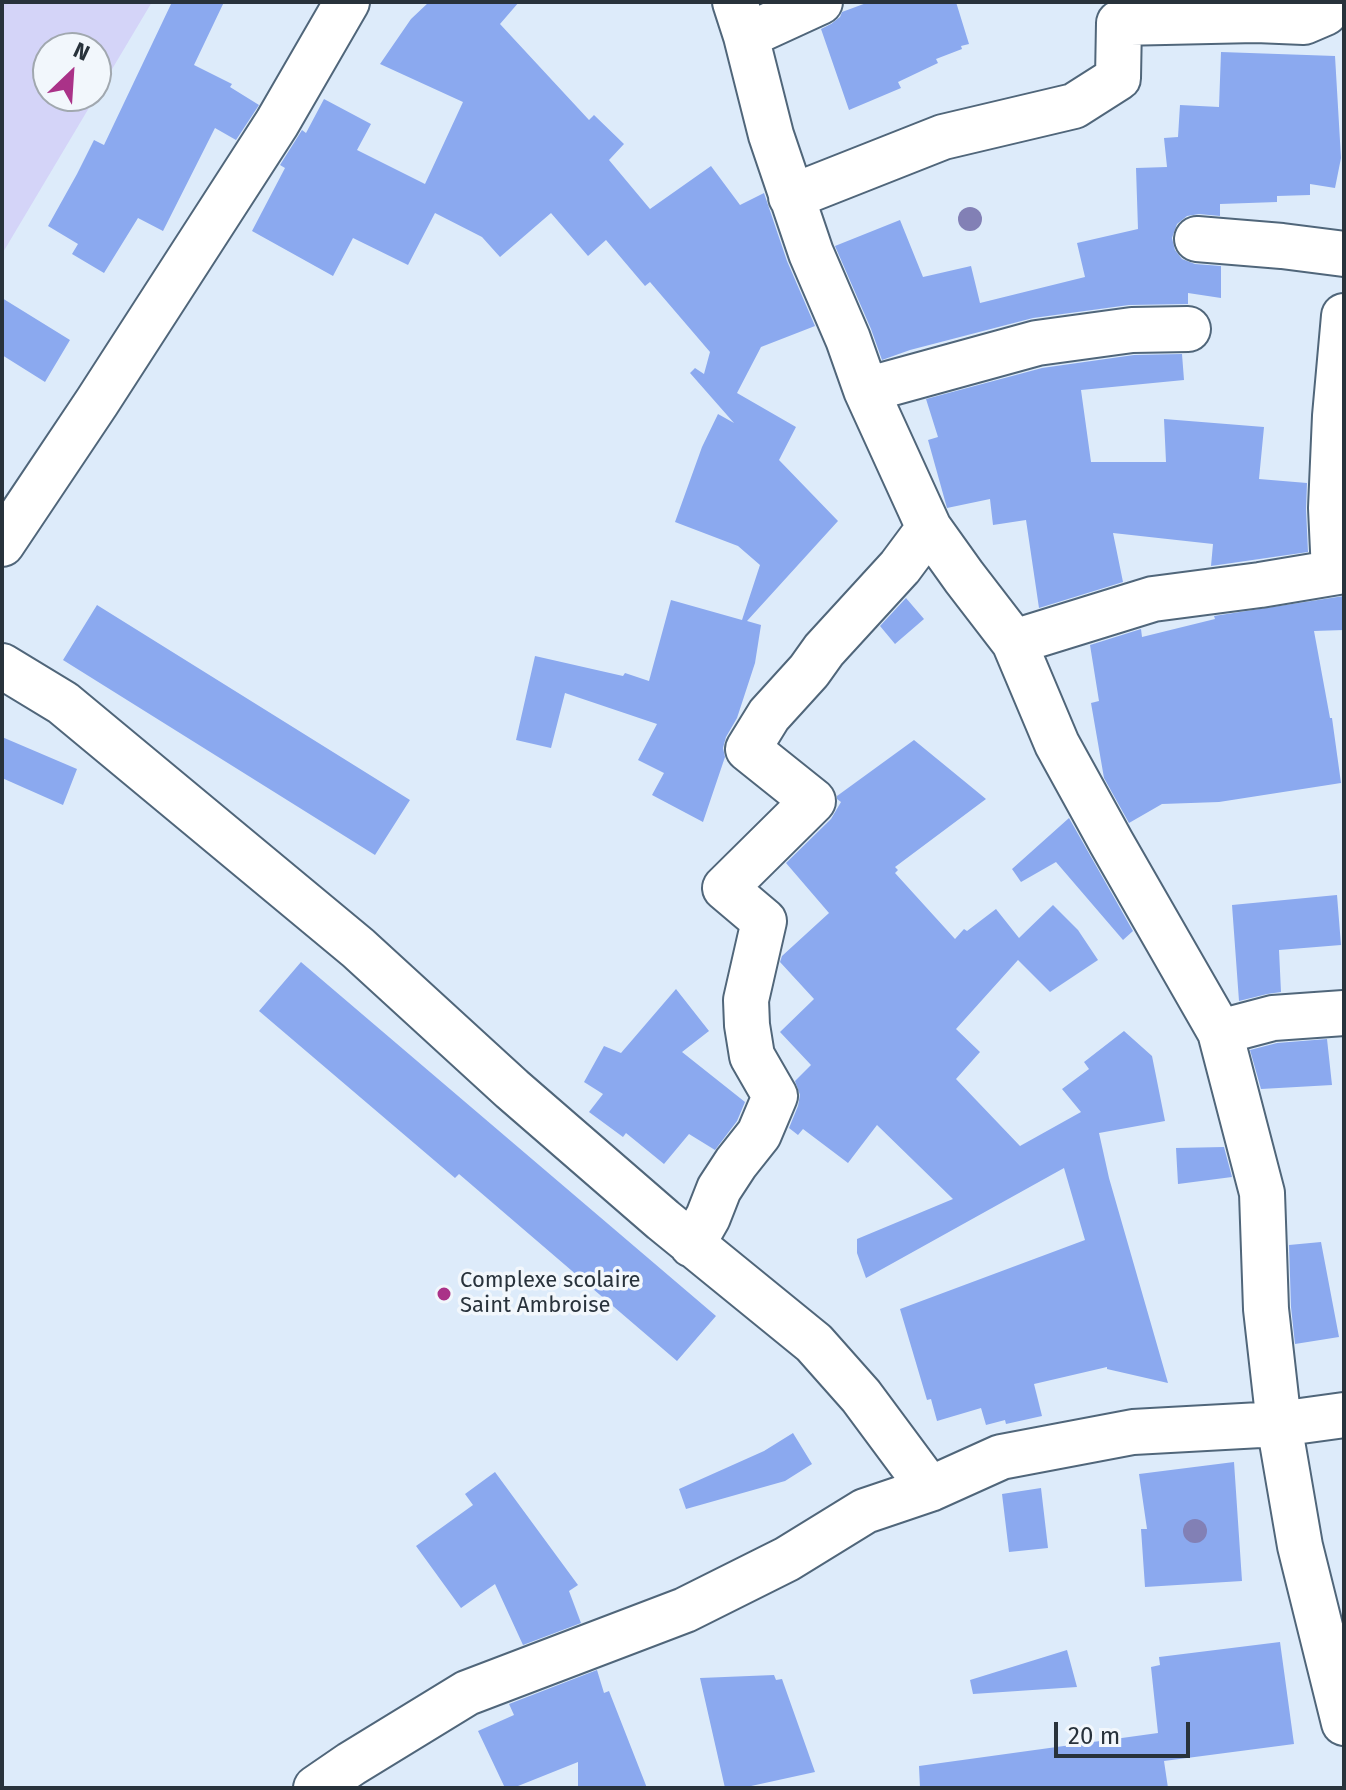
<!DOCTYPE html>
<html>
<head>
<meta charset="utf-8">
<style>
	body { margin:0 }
	#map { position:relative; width:1346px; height:1790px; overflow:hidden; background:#ddebfa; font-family:"Fira Sans",sans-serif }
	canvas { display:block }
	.frame { position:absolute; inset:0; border:4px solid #28323b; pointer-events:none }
	.north { position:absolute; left:32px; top:32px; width:80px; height:80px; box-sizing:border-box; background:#f2f7fc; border:2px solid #a1a8af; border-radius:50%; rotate:25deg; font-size:22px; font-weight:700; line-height:32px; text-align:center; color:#28323b }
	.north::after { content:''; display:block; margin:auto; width:28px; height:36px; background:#aa3288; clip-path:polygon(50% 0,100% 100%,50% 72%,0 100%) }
	.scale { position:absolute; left:1054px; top:1722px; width:136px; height:36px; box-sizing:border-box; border:4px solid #28323b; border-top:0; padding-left:10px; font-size:24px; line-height:28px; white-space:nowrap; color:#28323b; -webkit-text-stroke:6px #f2f7fc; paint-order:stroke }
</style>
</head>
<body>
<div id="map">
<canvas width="1346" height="1790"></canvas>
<div class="frame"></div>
<div class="north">N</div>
<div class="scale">20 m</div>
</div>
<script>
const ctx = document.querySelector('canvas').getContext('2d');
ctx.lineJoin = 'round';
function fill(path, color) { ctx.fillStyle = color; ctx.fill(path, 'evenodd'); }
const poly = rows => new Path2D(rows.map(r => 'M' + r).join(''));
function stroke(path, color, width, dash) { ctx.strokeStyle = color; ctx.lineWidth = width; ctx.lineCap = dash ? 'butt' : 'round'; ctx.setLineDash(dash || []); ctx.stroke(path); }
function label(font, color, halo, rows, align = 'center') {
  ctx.font = font + ' "Fira Sans",sans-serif'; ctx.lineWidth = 7; ctx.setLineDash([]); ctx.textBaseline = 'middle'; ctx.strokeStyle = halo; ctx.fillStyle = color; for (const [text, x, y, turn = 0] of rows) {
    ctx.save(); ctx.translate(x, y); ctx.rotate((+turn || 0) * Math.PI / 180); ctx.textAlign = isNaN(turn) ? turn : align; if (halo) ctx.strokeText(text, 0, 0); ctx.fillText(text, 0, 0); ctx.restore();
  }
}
const green = poly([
	[2,2,152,2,2,254],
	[48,48,96,48,96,96,48,96]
]);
const building = poly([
	[172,2,224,2,194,65,232,84,230,87,259,105,236,140,215,128,163,231,138,218,104,273,72,254,78,244,48,226,77,174,94,140,104,145],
	[429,2,519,2,500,24,589,120,594,115,624,144,609,160,650,209,711,166,740,205,764,193,787,261,815,326,761,347,737,393,796,427,779,460,838,521,747,621,761,625,755,663,737,718,726,737,723,748,725,757,703,822,652,795,664,773,638,760,657,724,565,693,551,748,516,740,535,656,623,676,625,673,649,681,671,600,742,620,760,565,738,546,675,522,702,447,718,414,734,423,690,373,695,368,704,374,710,352,650,282,645,286,606,240,588,256,551,213,500,257,482,237,435,213,408,265,353,238,333,276,252,231,285,168,280,165,302,130,306,133,324,99,371,124,357,150,425,184,463,102,380,64,411,19],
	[869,2,956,2,969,44,961,46,962,49,936,59,938,63,898,82,901,88,849,110,821,29,831,24,840,17,842,12],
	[1221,52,1335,56,1341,158,1335,188,1310,184,1310,195,1277,196,1277,202,1220,204,1220,216,1199,214,1187,216,1177,224,1172,238,1175,250,1182,259,1195,264,1221,266,1221,298,1188,293,1188,304,1129,305,1033,318,910,350,882,360,871,329,835,246,900,220,923,277,971,266,980,303,1085,277,1077,243,1138,229,1136,168,1167,167,1164,138,1178,137,1180,105,1219,107],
	[2,298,70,340,45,382,2,355],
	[1182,354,1184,380,1081,390,1091,462,1166,462,1164,419,1264,427,1259,479,1307,483,1306,509,1308,552,1211,566,1213,544,1113,533,1123,582,1039,608,1026,520,993,525,990,499,947,508,928,440,938,437,926,399,1042,368,1134,355],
	[1344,596,1344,630,1314,631,1330,718,1332,718,1341,783,1219,802,1162,804,1129,823,1104,778,1091,703,1099,701,1090,645,1141,629,1142,637,1215,619,1214,616],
	[906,598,924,619,895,644,880,626],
	[97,605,410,800,375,855,63,660],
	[2,737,77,769,63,805,2,778],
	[914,740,986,799,895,867,898,870,895,873,955,939,964,929,967,931,996,909,1019,938,1053,905,1078,930,1098,960,1050,992,1018,960,956,1029,980,1052,956,1079,1020,1146,1081,1112,1062,1089,1089,1069,1084,1062,1124,1031,1152,1056,1165,1121,1099,1133,1109,1178,1168,1383,1107,1369,1107,1367,1034,1384,1042,1416,1006,1424,1005,1420,986,1425,981,1408,937,1421,931,1399,927,1400,900,1309,1085,1240,1064,1168,866,1278,857,1253,857,1239,953,1199,877,1125,848,1163,803,1129,798,1135,789,1128,798,1106,800,1095,795,1081,811,1065,780,1032,814,999,780,962,782,956,829,913,786,863,831,819,841,802,837,799,837,796],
	[1069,818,1133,931,1123,940,1056,862,1021,882,1012,869],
	[1337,895,1341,945,1279,950,1281,992,1267,994,1239,1001,1232,905],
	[301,962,716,1316,677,1361,459,1174,455,1178,259,1011],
	[676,989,709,1031,682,1052,745,1102,737,1121,715,1150,689,1134,664,1164,626,1133,623,1137,589,1112,603,1094,584,1082,604,1046,621,1053],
	[1327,1039,1332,1085,1261,1089,1250,1050,1277,1043],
	[1224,1147,1232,1177,1178,1184,1176,1148],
	[1321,1242,1339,1337,1295,1344,1291,1307,1289,1245],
	[793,1433,812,1464,785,1481,686,1509,679,1489,764,1451],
	[1234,1462,1242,1581,1145,1587,1141,1529,1147,1529,1139,1474],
	[495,1472,578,1585,569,1591,581,1623,523,1645,495,1584,461,1608,416,1546,473,1505,465,1494],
	[1041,1488,1048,1548,1009,1552,1002,1494],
	[1280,1642,1294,1744,1164,1761,1168,1788,920,1788,919,1766,1158,1733,1151,1667,1160,1665,1159,1657],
	[1067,1650,1077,1687,973,1694,970,1680],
	[597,1670,604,1693,609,1691,647,1788,578,1788,578,1762,513,1788,505,1788,478,1731,514,1715,509,1704],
	[774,1675,776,1680,782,1679,815,1772,742,1788,725,1788,700,1678]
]);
const street = poly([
	[735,2,746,36,771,135,811,253,848,339,866,390,929,528,964,577,1014,642,1057,744,1111,842,1220,1032,1262,1193,1266,1309,1279,1424,1300,1546,1344,1723],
	[746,36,820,2],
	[791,197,943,137,1074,106,1118,78,1119,23,1256,20,1304,22,1325,13,1331,2],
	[1197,239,1282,246,1344,254],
	[866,390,1037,343,1132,330,1188,329],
	[2,544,97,402,277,123,347,2],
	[1334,572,1331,508,1335,416,1344,316],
	[1014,642,1153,599,1260,585,1344,571],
	[2,666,63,703,358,948,512,1089,663,1220,814,1343,861,1396,930,1489],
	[1220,1032,1273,1018,1344,1013],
	[692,1245,708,1217,719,1189,736,1163,759,1134,775,1096,752,1056,747,1025,746,1000,764,921,725,888,813,801,748,749,769,715,809,671,824,650,900,567,929,528],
	[316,1788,351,1764,467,1693,685,1610,787,1559,865,1511,930,1489,1001,1457,1133,1432,1279,1424,1344,1415]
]);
const trees = [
	[970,219],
	[1195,1531]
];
const markers = [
	[444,1294,8,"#aa3288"]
];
const poiNames = [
	["Complexe scolaire",460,1281],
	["Saint Ambroise",460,1306]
];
fill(green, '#d4d4f8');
fill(building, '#8ba9ef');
stroke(street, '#50667a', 48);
stroke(street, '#fff', 44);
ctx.fillStyle = '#8280b5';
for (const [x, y] of trees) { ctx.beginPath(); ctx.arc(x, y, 12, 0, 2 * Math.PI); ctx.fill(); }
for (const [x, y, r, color] of markers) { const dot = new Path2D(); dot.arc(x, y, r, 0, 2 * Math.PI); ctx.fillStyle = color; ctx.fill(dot); stroke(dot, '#f2f7fc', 3); }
label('22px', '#28323b', '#f2f7fc', poiNames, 'left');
</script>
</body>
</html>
